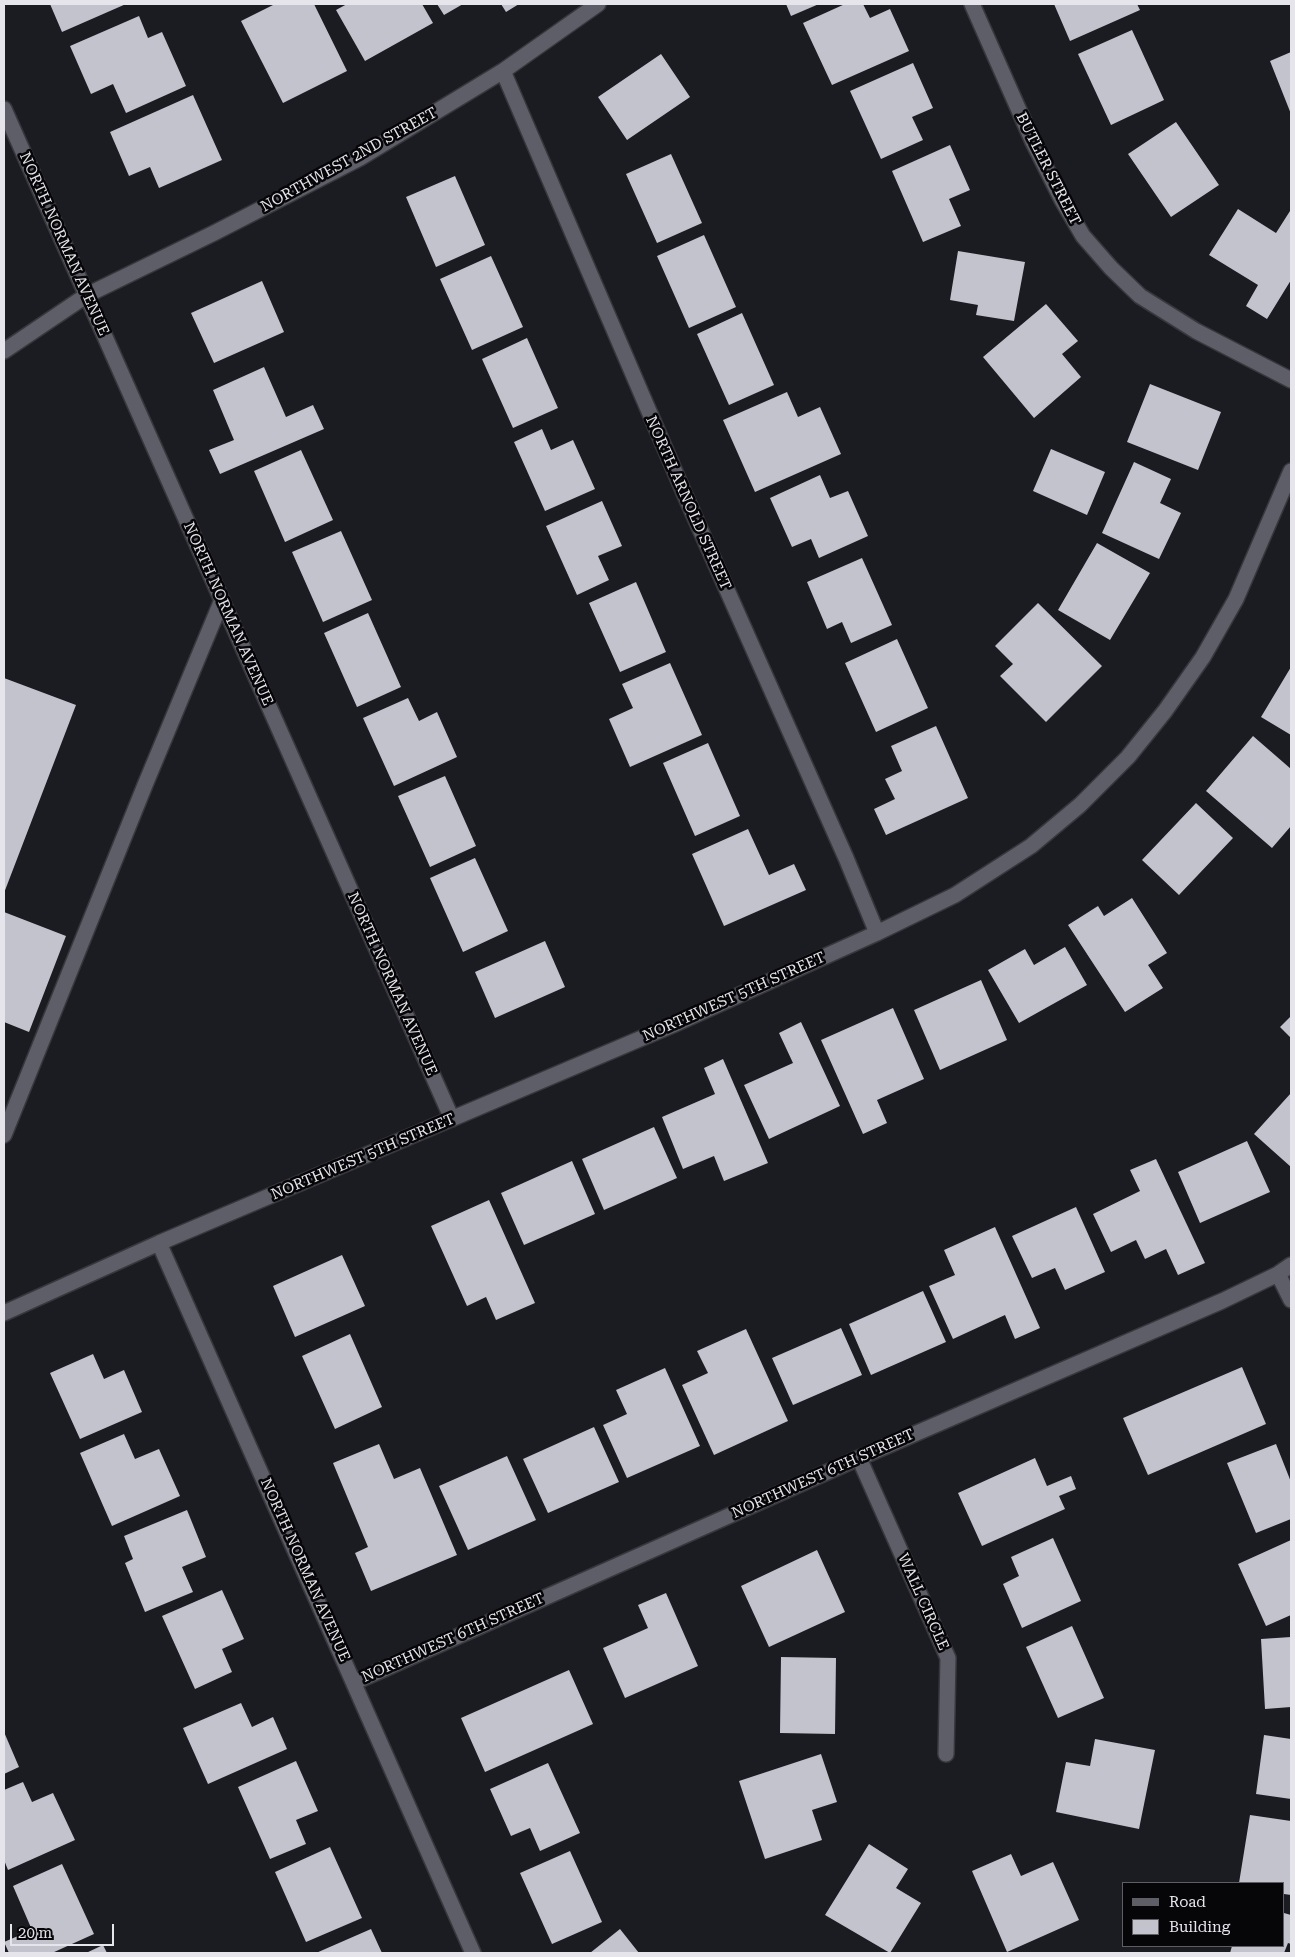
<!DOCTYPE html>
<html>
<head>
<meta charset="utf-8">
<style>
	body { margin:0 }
	#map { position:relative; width:1295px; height:1957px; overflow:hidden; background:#1b1b22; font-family:"Roboto Serif",serif }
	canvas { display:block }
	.frame { position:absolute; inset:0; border:5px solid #e5e5eb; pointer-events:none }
	.legend { position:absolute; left:1122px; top:1882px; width:162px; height:65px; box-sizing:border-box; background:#060609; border:1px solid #5f5f63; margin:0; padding:6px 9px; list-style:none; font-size:15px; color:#e5e5eb }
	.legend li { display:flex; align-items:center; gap:10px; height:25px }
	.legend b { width:25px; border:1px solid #5f5f63 }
	.scale { position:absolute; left:10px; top:1924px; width:104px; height:22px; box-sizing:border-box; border:2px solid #e5e5eb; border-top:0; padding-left:6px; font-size:15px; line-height:18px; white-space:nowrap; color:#e5e5eb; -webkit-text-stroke:4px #060609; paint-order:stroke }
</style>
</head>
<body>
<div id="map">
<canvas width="1295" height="1957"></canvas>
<div class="frame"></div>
<ul class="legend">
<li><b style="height:6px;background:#5e5e68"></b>Road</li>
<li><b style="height:14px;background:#c2c3cd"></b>Building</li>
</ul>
<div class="scale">20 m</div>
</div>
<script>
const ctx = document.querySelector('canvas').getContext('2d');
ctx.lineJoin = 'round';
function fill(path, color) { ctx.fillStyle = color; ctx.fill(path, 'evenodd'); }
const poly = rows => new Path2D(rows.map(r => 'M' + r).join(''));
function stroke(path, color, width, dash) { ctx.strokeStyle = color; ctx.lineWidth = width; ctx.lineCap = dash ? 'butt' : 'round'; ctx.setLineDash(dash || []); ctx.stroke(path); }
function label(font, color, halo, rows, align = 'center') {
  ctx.font = font + ' "Roboto Serif",serif'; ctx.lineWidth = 5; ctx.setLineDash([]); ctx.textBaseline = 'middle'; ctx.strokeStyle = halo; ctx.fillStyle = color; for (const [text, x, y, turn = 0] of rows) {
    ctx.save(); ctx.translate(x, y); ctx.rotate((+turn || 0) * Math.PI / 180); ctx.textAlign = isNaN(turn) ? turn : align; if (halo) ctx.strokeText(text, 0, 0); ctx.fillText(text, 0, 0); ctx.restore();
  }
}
const building = poly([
	[50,4,126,4,62,32],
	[275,4,314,4,347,71,283,103,241,21],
	[347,4,422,4,433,23,365,61,336,10],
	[437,4,463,4,444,15],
	[501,4,519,4,506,12],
	[786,4,819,4,791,16],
	[845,4,863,4,870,18,890,9,909,51,832,85,803,23],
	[1054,4,1137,4,1140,10,1070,41],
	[139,16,148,38,162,32,186,86,126,113,113,84,91,94,70,46],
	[1132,30,1164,100,1111,125,1078,54],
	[1291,52,1291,114,1270,61],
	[661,54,690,97,627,140,598,97],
	[913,63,933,108,912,117,923,140,881,159,850,91],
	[193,95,222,160,159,188,150,167,129,176,110,132],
	[1176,122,1219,185,1171,217,1128,154],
	[950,145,970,190,949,199,961,226,923,242,892,171],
	[671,154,702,223,657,243,626,174],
	[455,176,485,245,436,267,406,197],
	[1238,209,1276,233,1290,211,1291,212,1291,280,1267,319,1246,306,1258,285,1209,255],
	[704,235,736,307,689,328,657,256],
	[958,251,1025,262,1014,321,976,315,978,305,950,300],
	[491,256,523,327,472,350,440,279],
	[262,281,284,332,214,363,191,313],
	[1046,304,1078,341,1062,354,1081,377,1034,418,983,357],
	[742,313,774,385,729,405,697,334],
	[527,338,558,408,513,428,482,359],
	[264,367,286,417,313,405,324,429,220,474,209,450,234,440,213,390],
	[1150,384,1221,412,1198,470,1127,442],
	[787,392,798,417,820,407,841,454,755,492,723,420],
	[542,429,551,450,573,440,595,489,545,511,514,442],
	[1051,449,1105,472,1087,515,1033,491],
	[301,450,333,520,285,542,254,471],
	[1134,462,1171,479,1160,503,1181,513,1159,559,1102,533],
	[820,475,830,498,848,491,868,536,819,558,811,539,792,547,770,498],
	[602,501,622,546,598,556,609,580,577,595,546,526],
	[341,531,372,600,323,622,292,552],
	[1097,543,1150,573,1110,640,1058,610],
	[862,558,892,625,851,643,842,622,827,629,807,582],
	[636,582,666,652,620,672,589,603],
	[1038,603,1102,666,1046,722,1000,676,1013,664,995,646],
	[368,613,401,687,357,707,324,633],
	[897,639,928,708,876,732,845,663],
	[670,663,702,735,630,767,609,719,633,708,622,684],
	[1291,667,1291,735,1261,717],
	[4,678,76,705,4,893],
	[408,698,419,721,437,712,457,757,394,786,363,718],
	[936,726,968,798,886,835,874,809,895,799,885,779,902,771,891,746],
	[1253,736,1291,769,1291,826,1272,848,1206,791],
	[708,743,740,816,695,836,663,763],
	[445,776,476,846,430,867,398,796],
	[1196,803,1233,838,1179,895,1142,860],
	[748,829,769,875,794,864,806,890,724,926,692,854],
	[475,858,508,931,463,952,430,878],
	[1132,898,1167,953,1148,965,1163,988,1125,1012,1068,925,1098,906,1104,916],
	[4,912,66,936,29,1032,4,1022],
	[545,941,565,987,495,1018,475,972],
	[1065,947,1087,985,1019,1023,988,970,1025,949,1034,965],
	[981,980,1007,1040,940,1070,914,1010],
	[893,1008,924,1079,877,1100,887,1123,863,1134,821,1040],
	[1291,1016,1291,1038,1280,1027],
	[801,1022,840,1106,769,1139,744,1085,793,1063,779,1033],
	[723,1059,768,1163,724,1181,714,1156,683,1169,662,1117,715,1094,704,1068],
	[1291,1093,1291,1167,1254,1134],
	[654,1127,677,1178,604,1210,582,1159],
	[1247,1141,1270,1192,1200,1223,1178,1172],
	[1156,1159,1205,1263,1178,1275,1166,1249,1145,1259,1136,1240,1111,1252,1093,1214,1140,1191,1130,1170],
	[572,1161,595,1214,524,1245,501,1193],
	[489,1200,535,1303,496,1320,486,1297,467,1306,431,1226],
	[1076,1207,1105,1272,1065,1290,1055,1268,1032,1278,1012,1236],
	[995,1227,1040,1328,1015,1339,1005,1315,953,1339,929,1286,955,1275,944,1250],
	[342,1255,365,1306,295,1337,273,1286],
	[923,1291,946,1342,871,1375,849,1324],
	[841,1328,862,1375,793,1405,772,1358],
	[746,1329,788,1421,714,1455,682,1385,708,1373,697,1351],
	[350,1334,382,1407,335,1429,302,1356],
	[93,1354,104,1379,124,1370,142,1412,80,1439,50,1373],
	[1242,1367,1266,1424,1148,1475,1123,1418],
	[665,1368,700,1446,627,1478,603,1425,627,1414,616,1390],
	[594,1427,619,1482,548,1513,523,1459],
	[124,1434,135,1459,159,1449,180,1496,112,1526,80,1453],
	[379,1444,394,1479,420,1468,457,1555,371,1591,355,1553,368,1547,333,1463],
	[1276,1444,1291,1482,1291,1519,1256,1533,1227,1463],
	[507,1456,536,1520,468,1550,439,1486],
	[1035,1458,1047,1486,1071,1476,1076,1489,1059,1496,1065,1509,982,1546,958,1493],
	[187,1510,206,1557,182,1567,193,1592,145,1612,125,1563,133,1559,124,1536],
	[1053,1538,1081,1601,1022,1628,1003,1584,1019,1576,1011,1557],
	[1291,1540,1291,1615,1266,1626,1238,1564],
	[817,1550,845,1612,769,1647,741,1586],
	[222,1590,244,1639,222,1649,232,1672,195,1689,162,1616],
	[666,1593,698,1666,625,1698,603,1648,648,1628,638,1605],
	[1072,1626,1104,1698,1058,1718,1026,1647],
	[1291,1637,1291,1707,1265,1709,1261,1639],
	[781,1657,836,1658,835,1734,780,1733],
	[569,1670,593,1724,485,1772,461,1718],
	[241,1703,252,1727,273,1717,287,1749,208,1784,183,1728],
	[4,1732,19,1767,4,1774],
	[1264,1735,1291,1739,1291,1799,1256,1794],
	[1095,1739,1155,1750,1139,1829,1056,1812,1066,1762,1090,1766],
	[821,1754,837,1802,812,1810,822,1840,765,1859,739,1781],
	[296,1761,318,1811,296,1820,306,1844,270,1859,238,1787],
	[548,1763,580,1833,540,1851,530,1828,511,1836,490,1789],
	[23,1782,32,1802,53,1793,75,1840,8,1870,4,1860,4,1790],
	[1250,1815,1291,1821,1291,1895,1284,1894,1284,1883,1239,1883],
	[869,1844,908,1869,896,1888,921,1903,890,1953,825,1915],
	[330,1847,362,1918,306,1942,275,1872],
	[570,1851,602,1922,552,1944,520,1873],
	[1011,1854,1021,1876,1053,1862,1079,1920,1007,1952,972,1871],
	[62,1864,94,1934,52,1953,9,1953,4,1942,32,1930,13,1886],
	[1284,1913,1291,1915,1291,1944,1288,1943,1284,1953,1230,1953,1232,1946,1284,1946],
	[371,1929,382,1953,316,1953],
	[620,1929,639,1953,590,1953],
	[103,1945,107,1953,86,1953]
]);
const minor = poly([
	[972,4,1033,142,1062,200,1083,236,1111,268,1140,296,1196,331,1291,380],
	[503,71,684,493,846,858,877,933],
	[4,109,452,1119],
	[4,351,87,295,214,233,360,158,503,71,598,4],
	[4,1135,145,785,222,600],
	[159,1243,473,1953],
	[1278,1274,1291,1300],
	[4,1313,159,1243,675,1024,877,933,955,895,1031,846,1080,805,1128,757,1165,711,1203,657,1236,599,1291,471],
	[859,1458,948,1658,946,1754],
	[355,1682,859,1458,1222,1301,1278,1274,1291,1265]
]);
const streetNames = [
	["NORTHWEST 2ND STREET",349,160,-29],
	["BUTLER STREET",1048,169,63],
	["NORTH NORMAN AVENUE",64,244,66],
	["NORTH ARNOLD STREET",688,503,66],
	["NORTH NORMAN AVENUE",228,614,66],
	["NORTH NORMAN AVENUE",392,984,66],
	["NORTHWEST 5TH STREET",734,997,-24],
	["NORTHWEST 5TH STREET",363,1157,-23],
	["NORTHWEST 6TH STREET",823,1474,-24],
	["NORTH NORMAN AVENUE",305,1570,66],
	["WALL CIRCLE",923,1602,66],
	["NORTHWEST 6TH STREET",453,1638,-24]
];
fill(building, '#c2c3cd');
stroke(minor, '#37373d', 18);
stroke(minor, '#5e5e68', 15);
label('15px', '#e5e5eb', '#060609', streetNames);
</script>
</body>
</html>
